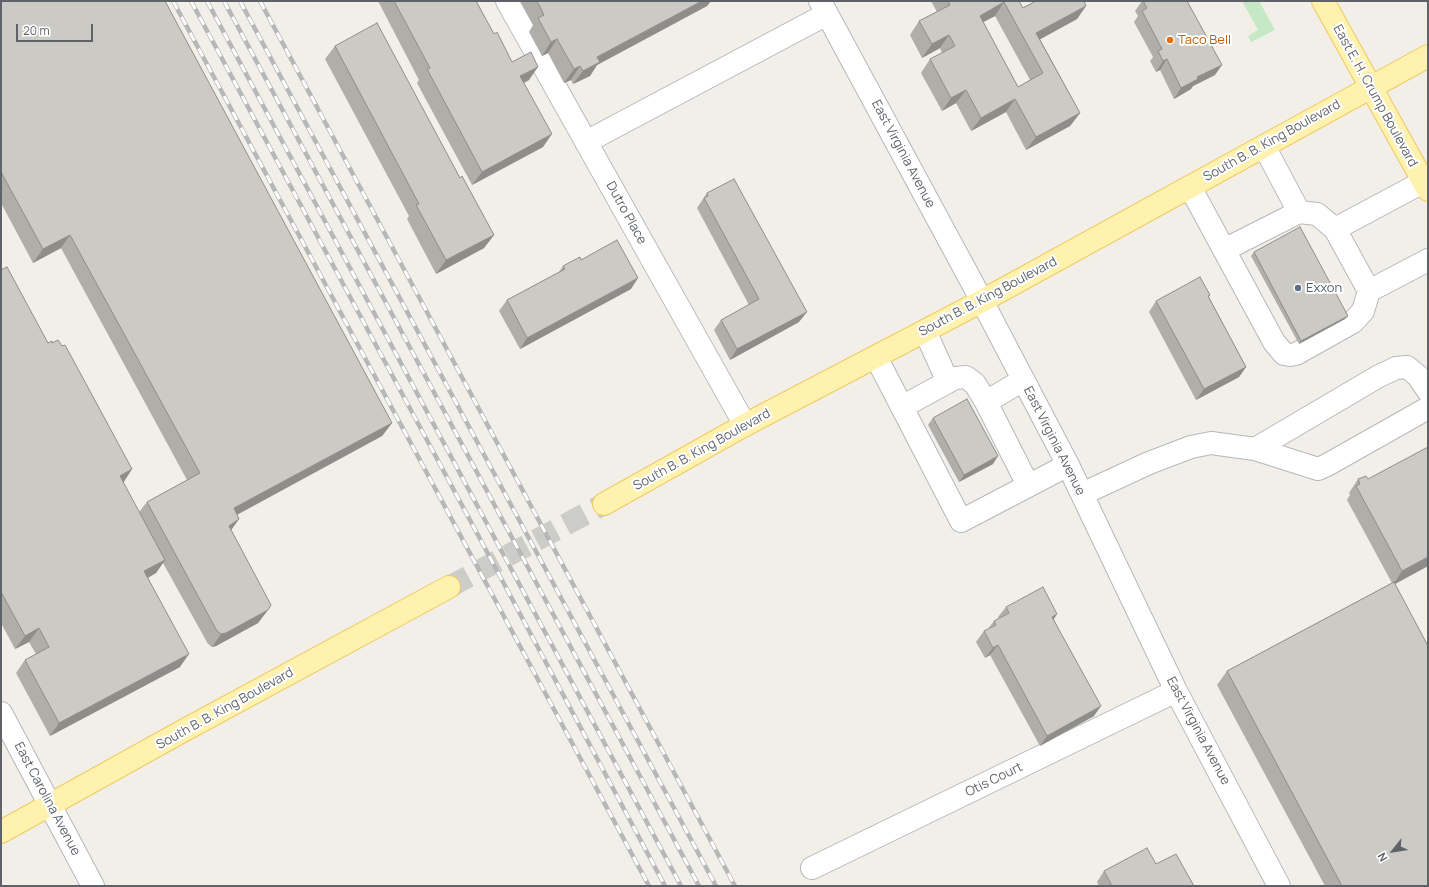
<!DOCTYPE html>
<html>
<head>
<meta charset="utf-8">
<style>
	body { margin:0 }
	#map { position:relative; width:1429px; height:887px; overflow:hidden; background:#f1efe8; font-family:Manrope,sans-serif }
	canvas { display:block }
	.frame { position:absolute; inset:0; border:2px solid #5f6368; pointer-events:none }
	.north { position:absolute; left:1373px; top:831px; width:40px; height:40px; -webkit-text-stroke:3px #fff; paint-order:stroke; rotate:240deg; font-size:11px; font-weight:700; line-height:16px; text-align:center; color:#5f6368 }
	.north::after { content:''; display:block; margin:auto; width:14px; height:18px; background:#5f6368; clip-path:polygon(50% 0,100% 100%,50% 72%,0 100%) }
	.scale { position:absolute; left:16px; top:24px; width:77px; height:18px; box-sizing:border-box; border:2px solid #5f6368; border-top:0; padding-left:5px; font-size:12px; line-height:14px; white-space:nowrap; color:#5f6368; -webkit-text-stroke:3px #fff; paint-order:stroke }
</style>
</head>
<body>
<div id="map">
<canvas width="1429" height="887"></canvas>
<div class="frame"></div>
<div class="north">N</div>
<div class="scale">20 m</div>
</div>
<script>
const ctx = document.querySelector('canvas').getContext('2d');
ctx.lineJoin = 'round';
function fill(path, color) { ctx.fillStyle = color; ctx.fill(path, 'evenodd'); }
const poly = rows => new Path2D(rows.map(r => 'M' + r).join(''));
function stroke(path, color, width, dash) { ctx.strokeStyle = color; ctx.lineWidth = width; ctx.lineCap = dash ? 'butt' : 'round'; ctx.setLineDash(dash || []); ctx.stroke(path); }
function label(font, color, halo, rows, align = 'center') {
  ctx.font = font + ' Manrope,sans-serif'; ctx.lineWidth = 4; ctx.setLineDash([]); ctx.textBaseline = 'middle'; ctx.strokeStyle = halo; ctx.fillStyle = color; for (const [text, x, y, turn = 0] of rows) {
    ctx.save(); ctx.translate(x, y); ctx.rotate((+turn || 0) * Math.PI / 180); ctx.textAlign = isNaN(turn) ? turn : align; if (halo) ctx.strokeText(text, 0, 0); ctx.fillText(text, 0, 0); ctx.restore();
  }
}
const green = poly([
	[1242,1,1259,1,1275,30,1251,42,1248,36,1258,30]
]);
const majorTunnel = poly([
	[449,587,604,504]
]);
const minor = poly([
	[507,1,745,425],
	[820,1,982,301,1068,465,1176,691,1279,886],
	[586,142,827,14],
	[1264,146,1299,212],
	[1190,187,1274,342,1284,354,1290,355,1296,354,1353,322,1363,311,1369,291,1428,260],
	[1335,229,1423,182],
	[1224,250,1299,212,1317,214,1335,229,1369,291],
	[925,331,948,382],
	[876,357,961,521,1068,465],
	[986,402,1023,380],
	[902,407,955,378,966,377,975,384,986,402,1028,485],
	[1255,449,1318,469,1327,465,1428,408],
	[1082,494,1149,463,1191,447,1211,443,1255,449,1379,376,1396,368,1407,367,1418,376,1428,391],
	[1,713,93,886],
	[812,868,1176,691]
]);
const major = poly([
	[1323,1,1428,190],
	[604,504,745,425,982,301,1428,56],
	[1,832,181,732,449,587]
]);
const rail = poly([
	[173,1,649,886],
	[191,1,478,535,665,886],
	[207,1,681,886],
	[224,1,699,886],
	[240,1,716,886],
	[260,1,735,886]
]);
const wall = poly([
	[1,1,392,423,382,436,237,515,239,519,231,530,268,610,258,623,216,646,212,647,208,644,163,563,156,573,148,578,180,667,50,736,16,673,25,660,36,654,29,642,15,649,1,623,1,270,48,343,52,343,132,469,123,483,139,512,147,502,187,480,61,248,33,263,1,203],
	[378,1,476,1,494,34,512,62,529,80,524,83,543,147,472,185,417,83,419,80],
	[520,1,711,1,707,6,597,65,590,76,573,84,571,80,564,83,548,53,542,56,529,32,533,25],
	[931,1,1019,1,1023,8,1035,2,1034,1,1084,1,1086,6,1077,19,1040,39,1080,113,1070,126,1026,150,1006,112,971,131,956,103,942,111,921,73,930,59,942,53,940,48,922,58,910,35,919,21,937,12],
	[995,16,1030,80,1018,87,983,22],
	[1142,1,1187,1,1215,75,1193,86,1191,89,1174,99,1160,70,1156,72,1150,61,1153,57,1134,22,1138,16,1135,11],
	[335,46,460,178,494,235,484,248,436,274,407,219,409,216,325,59],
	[707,193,799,322,730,360,714,330,721,320,749,305,697,208],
	[1254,252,1345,319,1299,344,1251,256],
	[563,266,631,289,520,349,499,311,507,300,559,272],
	[1210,295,1209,297,1246,367,1239,377,1196,400,1149,312,1156,301],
	[933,418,993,464,959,482,928,425],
	[1358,479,1368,479,1428,566,1395,584,1428,886,1325,886,1217,685,1227,671,1392,583,1347,500,1350,495,1349,493],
	[1006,607,1057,614,1054,619,1094,716,1040,746,990,655,985,658,976,642,984,631,988,629,994,621,999,618,998,617],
	[1156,864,1194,886,1099,886,1097,882,1104,871]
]);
const shadedWall = poly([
	[702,1,711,1,707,6,597,65,590,76,573,84,583,71,597,57],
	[1004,2,995,16,970,29,980,16],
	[1086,6,1077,19,1028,46,1036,33],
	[949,35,940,48,922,58,932,44],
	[557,39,548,53,542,56,551,42],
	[1167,59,1160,70,1156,72,1163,61],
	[1222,65,1215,75,1193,86,1191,89,1174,99,1181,88,1197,77],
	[580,66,571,80,564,83,574,69],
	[538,67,529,80,511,89,520,76],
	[966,90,956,103,942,111,951,98],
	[1015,99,1006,112,971,131,981,118],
	[1080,113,1070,126,1026,150,1036,137],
	[552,134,543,147,472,185,482,172],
	[70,235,61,248,33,263,43,249],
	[494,235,484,248,436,274,446,260],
	[638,278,631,289,520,349,527,338],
	[807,312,799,322,730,360,737,349],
	[1348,316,1345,319,1299,344,1301,341],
	[1246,367,1239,377,1196,400,1204,389],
	[392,423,382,436,225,521,234,508],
	[998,456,993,464,959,482,964,475],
	[132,469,123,483,120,476],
	[239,519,229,533,229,526],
	[1428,557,1428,566,1393,585,1402,571],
	[165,560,156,573,135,585,144,571],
	[268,610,258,623,216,646,212,647,221,634],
	[1057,614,1050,624,1052,617],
	[39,628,29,642,15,649,25,636],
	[998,645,990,655,985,658,993,648],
	[189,654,180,667,50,736,59,723],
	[1101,706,1094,716,1040,746,1047,736]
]);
const building = poly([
	[1,1,165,1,392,423,234,508,239,519,229,526,271,605,268,610,226,633,221,634,217,631,147,502,200,473,70,235,43,249,1,172,1,1],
	[394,1,476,1,494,34,497,32,512,62,531,52,538,67,520,76,552,134,482,172,427,69,430,68,394,1],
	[537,1,702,1,597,57,600,62,583,71,580,66,574,69,557,39,551,42,538,18,544,15,537,1],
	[948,1,1019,1,1023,8,1036,1,1084,1,1086,6,1036,33,1080,113,1036,137,1015,99,981,118,966,90,951,98,930,59,955,46,949,35,932,44,919,21,950,5,948,1],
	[1004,2,1043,73,1018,87,980,16,1004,2],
	[1143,1,1187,1,1222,65,1197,77,1198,79,1181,88,1167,59,1163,61,1158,51,1162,49,1142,11,1147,8,1143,1],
	[377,23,460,178,462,176,494,235,446,260,416,205,419,204,335,46,377,23],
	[734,179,807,312,737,349,721,320,759,299,704,198,708,196,707,193,734,179],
	[1300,227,1348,316,1301,341,1254,252,1300,227],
	[617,240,638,278,527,338,507,300,565,269,563,266,580,257,581,260,617,240],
	[7,267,48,343,52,341,52,343,58,340,62,346,65,345,132,469,120,476,165,560,144,571,189,654,59,723,25,660,49,647,39,628,25,636,1,592,1,270,7,267],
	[1200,277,1210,295,1208,296,1246,367,1204,389,1156,301,1200,277],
	[967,399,998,456,964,475,933,418,967,399],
	[1428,447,1428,557,1402,571,1356,486,1360,484,1358,479,1366,476,1368,479,1428,447],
	[1394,582,1428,646,1428,886,1342,886,1227,671,1394,582],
	[1043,587,1057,614,1052,617,1101,706,1047,736,998,645,993,648,984,631,996,625,994,621,1009,613,1006,607,1043,587],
	[1147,848,1156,864,1176,854,1194,886,1112,886,1104,871,1147,848]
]);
const markers = [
	[1170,40,4,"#e8710a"],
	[1298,288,4,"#5c6f8a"]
];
const foodNames = [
	["Taco Bell",1178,40]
];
const streetNames = [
	["East E. H. Crump Boulevard",1375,96,61],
	["South B. B. King Boulevard",1272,141,-29],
	["East Virginia Avenue",903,154,62],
	["Dutro Place",626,213,61],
	["South B. B. King Boulevard",988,297,-28],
	["East Virginia Avenue",1054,441,63],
	["South B. B. King Boulevard",702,450,-29],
	["South B. B. King Boulevard",225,709,-29],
	["East Virginia Avenue",1198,731,62],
	["Otis Court",994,780,-26],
	["East Carolina Avenue",47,799,62]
];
const serviceNames = [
	["Exxon",1306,288]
];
fill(green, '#c5e8c5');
stroke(majorTunnel, '#ccccc8', 22, [22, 11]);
stroke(minor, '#b5b8bc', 24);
stroke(major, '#f2c960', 24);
stroke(minor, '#fff', 22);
stroke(major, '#fff2af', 22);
stroke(rail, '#b6b7b8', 4.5);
stroke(rail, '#fff', 3, [9]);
fill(wall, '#afaea9');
fill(shadedWall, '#8f8d8a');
fill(building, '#cccac5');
stroke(building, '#8f8d8a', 1);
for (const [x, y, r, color] of markers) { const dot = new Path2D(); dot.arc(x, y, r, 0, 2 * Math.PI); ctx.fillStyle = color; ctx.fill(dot); stroke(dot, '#fff', 1.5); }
label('13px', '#c56008', '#fff', foodNames, 'left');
label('13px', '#5f6368', '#fff', streetNames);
label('13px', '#4e5e75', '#fff', serviceNames, 'left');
</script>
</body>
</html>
